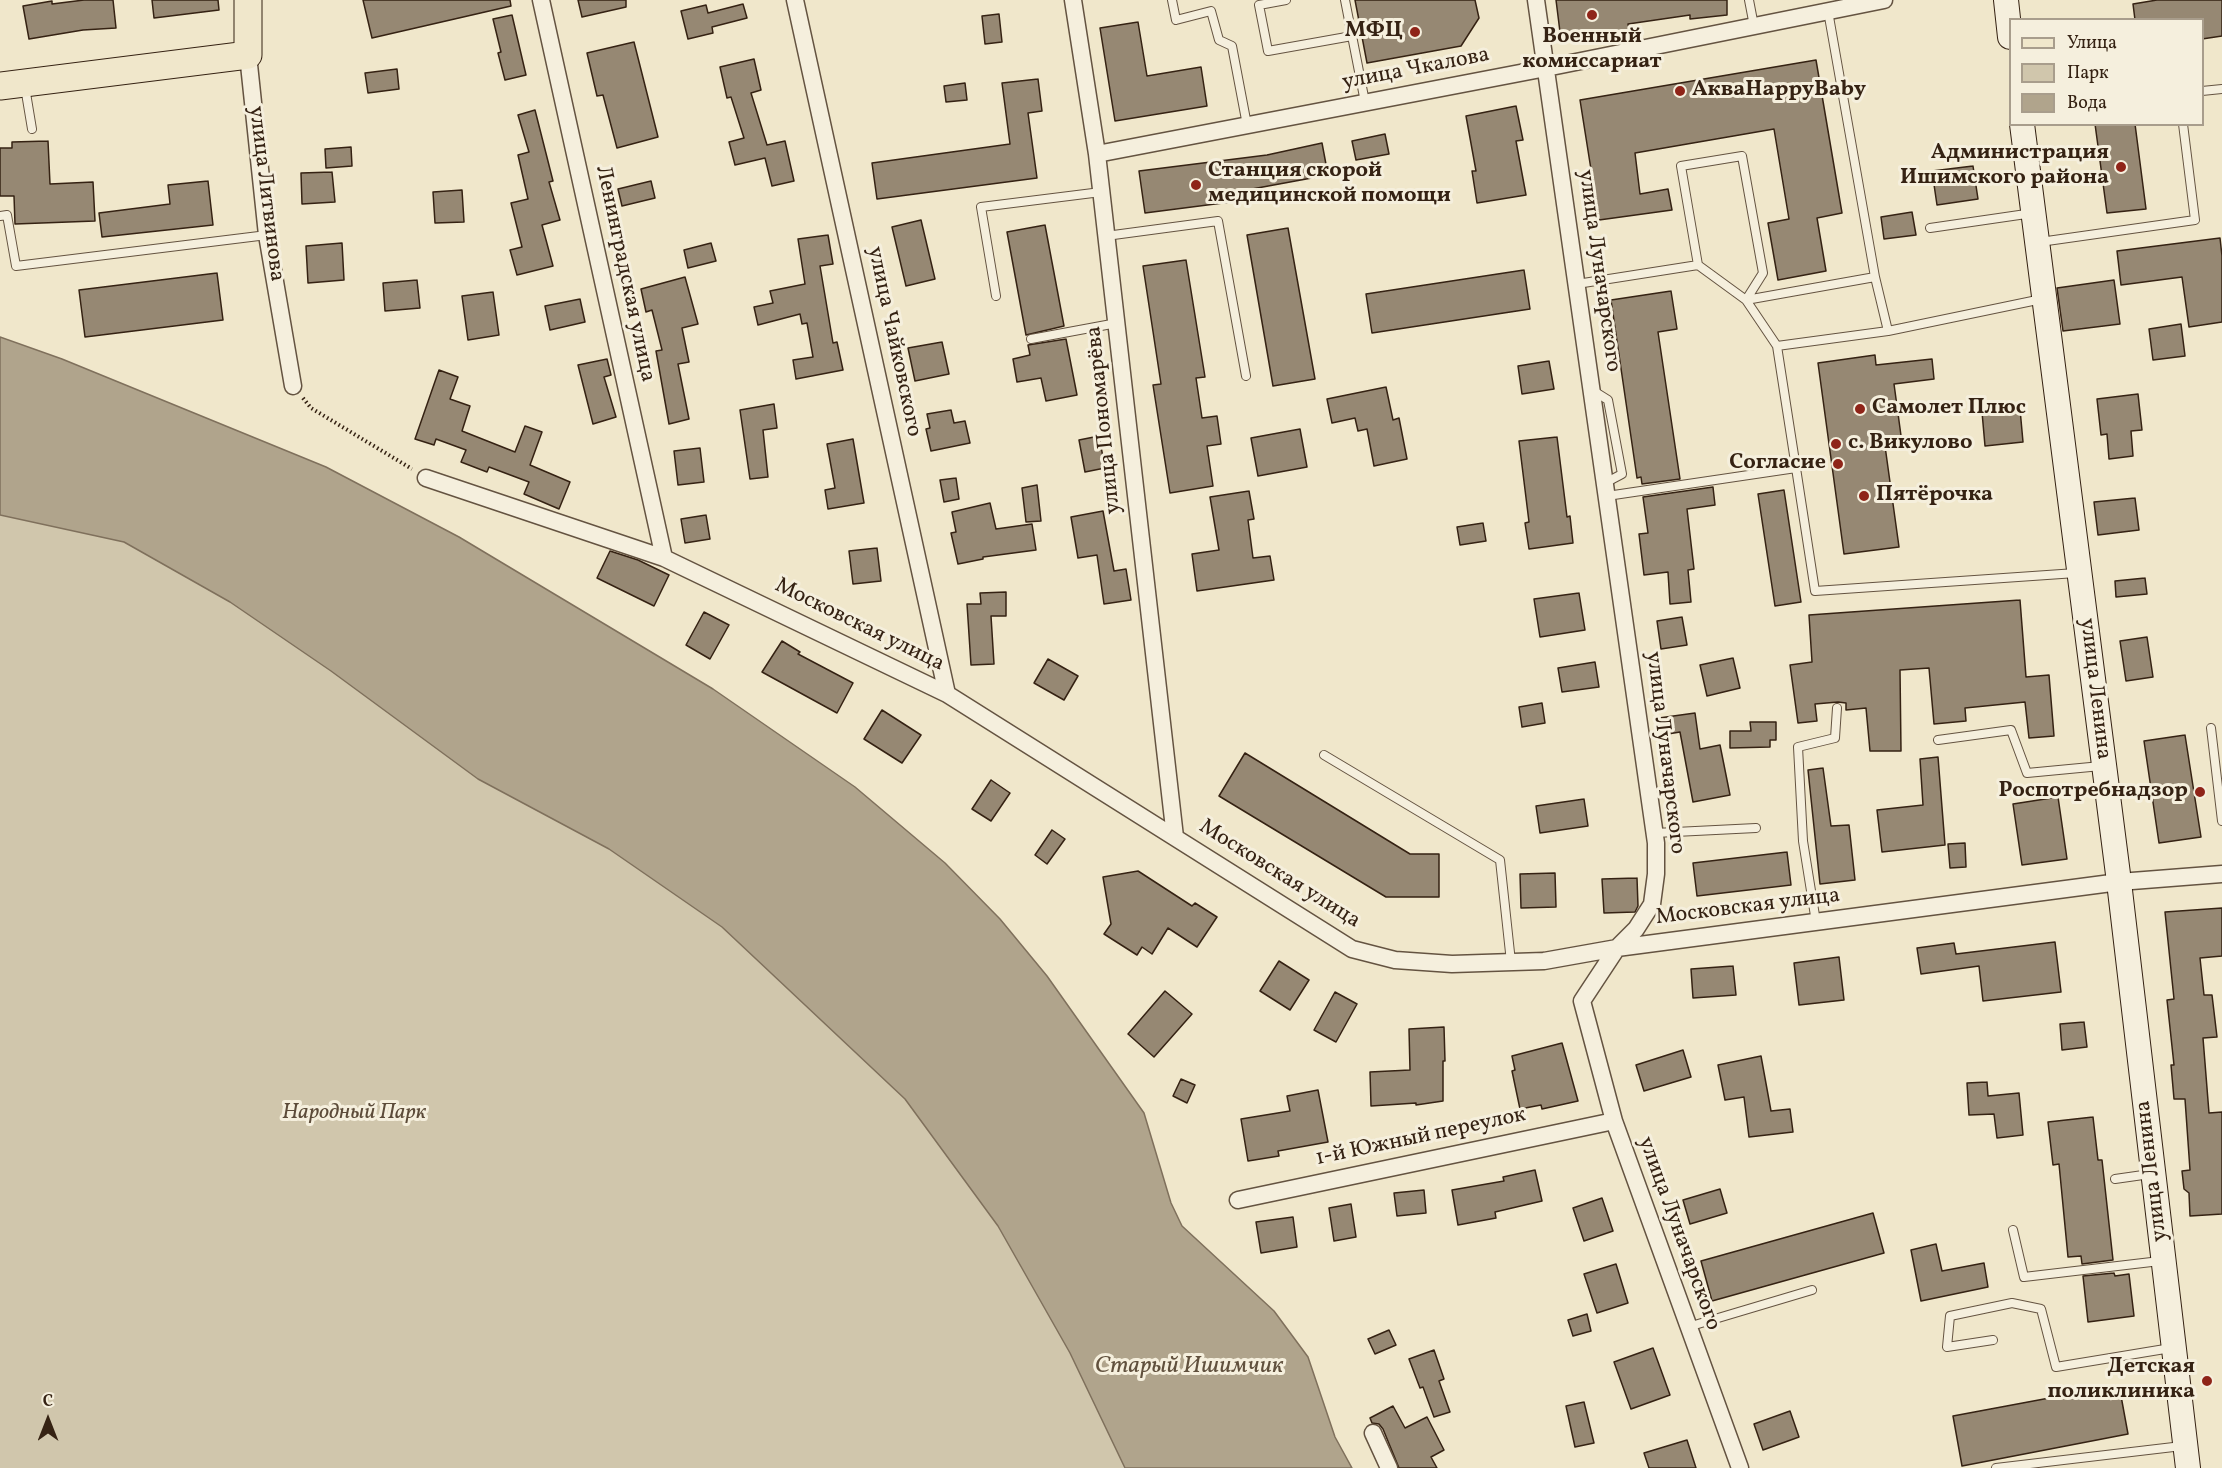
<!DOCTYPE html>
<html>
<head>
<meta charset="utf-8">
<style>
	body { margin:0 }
	#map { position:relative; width:2222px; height:1468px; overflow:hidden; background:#f0e7cb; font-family:Vollkorn,serif }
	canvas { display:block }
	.legend { position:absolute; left:2009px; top:18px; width:195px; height:108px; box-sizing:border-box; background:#f5efdd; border:2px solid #a89d8c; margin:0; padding:8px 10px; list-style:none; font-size:18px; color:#352213 }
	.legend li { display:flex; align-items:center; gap:12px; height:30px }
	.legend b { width:30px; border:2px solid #a89d8c }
	.north { position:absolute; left:18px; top:1390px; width:60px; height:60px; -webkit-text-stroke:4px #f5efdd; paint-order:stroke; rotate:0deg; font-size:16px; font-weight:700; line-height:24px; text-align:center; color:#352213 }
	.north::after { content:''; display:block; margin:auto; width:21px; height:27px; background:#352213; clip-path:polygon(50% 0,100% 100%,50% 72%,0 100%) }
</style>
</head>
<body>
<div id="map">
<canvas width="2222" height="1468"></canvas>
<ul class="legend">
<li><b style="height:8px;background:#f0e7cb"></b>Улица</li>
<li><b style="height:16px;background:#d0c6ac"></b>Парк</li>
<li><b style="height:16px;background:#b0a48c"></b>Вода</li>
</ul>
<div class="north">С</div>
</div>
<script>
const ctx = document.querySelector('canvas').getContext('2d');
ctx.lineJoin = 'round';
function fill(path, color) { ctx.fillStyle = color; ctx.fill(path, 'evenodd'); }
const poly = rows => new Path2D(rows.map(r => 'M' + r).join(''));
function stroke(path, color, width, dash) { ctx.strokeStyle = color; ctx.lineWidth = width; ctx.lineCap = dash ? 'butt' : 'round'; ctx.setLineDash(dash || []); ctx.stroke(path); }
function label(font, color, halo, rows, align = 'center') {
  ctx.font = font + ' Vollkorn,serif'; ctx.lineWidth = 6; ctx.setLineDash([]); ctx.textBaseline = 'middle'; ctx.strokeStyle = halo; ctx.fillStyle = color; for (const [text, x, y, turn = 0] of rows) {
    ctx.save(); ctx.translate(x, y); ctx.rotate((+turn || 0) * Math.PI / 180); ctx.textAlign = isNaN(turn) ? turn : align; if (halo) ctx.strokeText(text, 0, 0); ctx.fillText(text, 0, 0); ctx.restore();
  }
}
const green = poly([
	[0,515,124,542,230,602,331,671,478,779,609,849,722,927,905,1099,998,1226,1070,1353,1125,1468,0,1468]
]);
const water = poly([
	[0,337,62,359,326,467,459,537,713,689,855,787,945,863,1000,919,1047,976,1144,1113,1171,1203,1182,1226,1274,1311,1308,1357,1335,1437,1352,1468,1125,1468,1070,1353,998,1226,905,1099,722,927,609,849,478,779,331,671,230,602,124,542,0,515,0,337]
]);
const building = poly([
	[84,0,113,0,116,28,83,30,29,39,23,6,52,1,52,4,84,0],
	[152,0,218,0,219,10,154,18,152,0],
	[363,0,510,0,511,6,372,38,363,0],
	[578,0,626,0,626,7,582,17,578,0],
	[1355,0,1475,0,1479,18,1461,46,1367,63,1355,0],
	[1556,0,1727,0,1727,15,1690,19,1690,15,1628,24,1629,31,1561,40,1556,0],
	[2157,0,2222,0,2222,36,2202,39,2202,20,2135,20,2133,4,2157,0],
	[743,4,747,18,712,27,713,33,688,39,681,11,706,5,708,13,743,4],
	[999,14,1002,42,985,44,982,16,999,14],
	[512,15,526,75,505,80,498,53,501,52,493,19,512,15],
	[1138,22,1147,76,1201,67,1207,106,1115,121,1100,28,1138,22],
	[634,42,658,137,617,148,603,95,597,96,587,53,634,42],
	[754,59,761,90,751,93,767,145,785,141,794,181,772,186,765,158,735,165,729,142,744,138,731,97,727,98,720,67,754,59],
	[1816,60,1842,213,1817,218,1826,271,1778,280,1768,223,1789,219,1774,129,1635,153,1640,194,1668,189,1672,210,1599,220,1580,100,1816,60],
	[397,69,399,89,368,93,365,73,397,69],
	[1038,79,1042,111,1028,113,1037,178,877,199,872,163,1010,144,1002,83,1038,79],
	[965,83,967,100,946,102,944,86,965,83],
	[1516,106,1523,140,1516,141,1526,195,1477,203,1472,171,1476,171,1466,116,1516,106],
	[535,110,553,181,549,182,560,220,542,225,553,266,517,275,510,250,522,247,511,203,528,199,518,155,529,152,518,115,535,110],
	[2095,124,2135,124,2146,209,2107,213,2095,124],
	[1385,134,1389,154,1356,160,1352,141,1385,134],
	[48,141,50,184,93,182,95,221,15,224,14,196,0,196,0,148,12,148,12,142,48,141],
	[1322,143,1328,175,1252,189,1254,199,1145,213,1139,171,1267,155,1322,143],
	[351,147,352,166,326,168,325,149,351,147],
	[1973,166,1978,199,1937,205,1932,171,1973,166],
	[332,172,335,202,302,204,301,173,332,172],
	[208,181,213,225,102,237,99,213,170,204,168,185,208,181],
	[651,181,655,198,622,206,618,189,651,181],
	[462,190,464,222,435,223,433,192,462,190],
	[1912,212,1916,235,1884,239,1881,217,1912,212],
	[921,220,935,279,906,286,892,227,921,220],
	[1045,225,1064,326,1026,335,1007,232,1045,225],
	[1288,228,1315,379,1273,386,1247,235,1288,228],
	[828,235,833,264,820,266,833,343,837,342,843,370,796,379,793,360,813,357,807,323,802,324,800,314,758,325,754,307,773,303,770,291,805,284,798,239,828,235],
	[2220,238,2222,256,2222,322,2189,327,2182,277,2121,285,2117,251,2220,238],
	[342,243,344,280,308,283,306,246,342,243],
	[711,243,716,261,688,268,684,250,711,243],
	[1186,260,1205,377,1196,378,1202,418,1217,416,1221,444,1207,446,1213,486,1170,493,1153,385,1161,384,1143,266,1186,260],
	[1524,270,1530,309,1372,333,1366,294,1524,270],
	[217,273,223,320,85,337,79,290,217,273],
	[685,277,698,324,682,328,689,362,678,364,689,419,669,424,656,351,662,350,652,310,646,312,641,289,685,277],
	[417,280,420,308,385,311,383,283,417,280],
	[2114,280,2120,324,2063,331,2057,288,2114,280],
	[1671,291,1677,329,1658,332,1680,479,1642,484,1641,477,1637,478,1611,300,1671,291],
	[493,292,499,335,468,340,462,296,493,292],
	[580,299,585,322,550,330,545,306,580,299],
	[2181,324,2185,356,2153,360,2149,329,2181,324],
	[1066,339,1077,395,1046,401,1041,378,1017,382,1013,359,1030,355,1028,345,1066,339],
	[942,342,949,374,915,381,908,348,942,342],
	[1875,355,1876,365,1932,359,1934,379,1894,384,1902,443,1885,446,1899,547,1844,554,1818,363,1875,355],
	[607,359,611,375,604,377,616,417,593,424,578,365,607,359],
	[1549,361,1554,389,1522,394,1518,366,1549,361],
	[439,370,458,377,450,399,470,406,462,431,515,452,525,426,542,432,530,465,570,482,559,509,524,494,529,482,489,467,487,472,461,462,466,450,436,439,434,445,415,439,439,370],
	[1386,387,1393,420,1399,418,1407,459,1374,466,1367,429,1358,431,1355,418,1332,423,1327,399,1386,387],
	[2138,394,2142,430,2131,431,2133,456,2109,459,2107,434,2101,435,2097,399,2138,394],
	[774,404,777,428,763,430,768,477,750,479,740,410,774,404],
	[2020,409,2023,442,1985,446,1982,412,2020,409],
	[951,410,954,423,965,421,970,443,931,451,926,429,930,428,927,414,951,410],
	[1300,429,1307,467,1258,476,1251,438,1300,429],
	[1099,436,1105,468,1085,472,1079,440,1099,436],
	[1557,437,1567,517,1570,516,1573,543,1529,549,1525,523,1529,522,1519,441,1557,437],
	[853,439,864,503,828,509,825,490,835,488,827,444,853,439],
	[700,448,704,482,678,485,674,451,700,448],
	[956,478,959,499,944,502,940,480,956,478],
	[1037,485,1041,521,1026,522,1022,488,1037,485],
	[1713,487,1715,505,1687,509,1694,569,1688,570,1691,602,1670,604,1668,572,1644,575,1639,534,1648,533,1643,497,1713,487],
	[1784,490,1801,602,1775,606,1758,494,1784,490],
	[1249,491,1254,519,1248,520,1253,558,1270,556,1274,580,1197,591,1192,554,1219,550,1210,497,1249,491],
	[2135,498,2139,530,2098,535,2094,502,2135,498],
	[990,503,996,529,1032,524,1036,550,983,557,983,559,958,564,951,533,956,532,952,512,990,503],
	[1103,511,1114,571,1126,569,1131,600,1104,604,1097,555,1078,558,1071,517,1103,511],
	[706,515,710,539,685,543,681,519,706,515],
	[1483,523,1486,541,1460,545,1457,527,1483,523],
	[877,548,881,581,853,584,849,551,877,548],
	[610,551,638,560,669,575,654,606,597,578,610,551],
	[2145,578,2147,594,2116,597,2115,581,2145,578],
	[1006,592,1006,616,991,616,994,664,971,665,967,604,981,604,980,593,1006,592],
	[1579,593,1585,630,1540,637,1534,599,1579,593],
	[2020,600,2026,677,2049,675,2054,736,2029,738,2025,702,1965,708,1966,721,1934,724,1929,668,1900,670,1901,751,1870,751,1866,708,1846,710,1846,703,1838,702,1815,704,1817,721,1798,723,1790,665,1812,662,1809,615,2020,600],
	[704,612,729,625,710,659,686,645,704,612],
	[1682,617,1687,645,1661,649,1657,621,1682,617],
	[2147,637,2153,677,2126,681,2120,641,2147,637],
	[782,641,800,652,798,654,853,683,837,713,762,672,782,641],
	[1733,658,1740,688,1707,696,1700,665,1733,658],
	[1048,659,1078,676,1064,700,1034,683,1048,659],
	[1595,662,1599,687,1562,692,1558,668,1595,662],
	[1542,703,1545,723,1522,727,1519,707,1542,703],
	[882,710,921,735,902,763,864,739,882,710],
	[1695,713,1700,749,1720,745,1730,795,1693,802,1680,732,1662,735,1659,718,1695,713],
	[1750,722,1776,722,1776,740,1770,740,1770,747,1730,748,1730,731,1751,731,1750,722],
	[2185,735,2201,837,2159,843,2144,741,2185,735],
	[1245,753,1410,854,1439,854,1439,897,1386,897,1219,796,1245,753],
	[1938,757,1945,845,1882,852,1877,810,1923,805,1920,759,1938,757],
	[1823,768,1831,826,1849,825,1855,880,1820,884,1808,770,1823,768],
	[991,780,1010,793,991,821,972,809,991,780],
	[2058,797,2067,859,2022,865,2013,804,2058,797],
	[1584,799,1588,826,1540,833,1536,806,1584,799],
	[1052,830,1065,839,1047,864,1035,855,1052,830],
	[1965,843,1966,867,1950,868,1948,844,1965,843],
	[1787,852,1791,885,1697,896,1693,863,1787,852],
	[1138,871,1192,906,1195,903,1217,917,1197,947,1168,928,1152,954,1142,947,1137,955,1104,934,1111,924,1103,877,1138,871],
	[1555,873,1556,907,1521,908,1520,874,1555,873],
	[1637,878,1638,906,1635,912,1604,913,1602,879,1637,878],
	[2222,908,2222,956,2200,958,2204,995,2212,995,2217,1037,2203,1038,2209,1113,2222,1112,2222,1214,2190,1216,2189,1193,2184,1189,2182,1171,2190,1170,2185,1099,2174,1099,2171,1065,2174,1065,2167,1000,2174,999,2165,912,2222,908],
	[2055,942,2061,992,1983,1001,1979,966,1921,974,1917,948,1954,943,1956,954,2055,942],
	[1839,957,1844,1000,1799,1005,1794,963,1839,957],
	[1279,961,1309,980,1290,1010,1260,991,1279,961],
	[1733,966,1736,995,1693,998,1691,969,1733,966],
	[1165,991,1192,1014,1154,1057,1128,1034,1165,991],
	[1335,992,1357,1004,1336,1042,1314,1030,1335,992],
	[2084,1022,2087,1047,2062,1050,2060,1024,2084,1022],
	[1444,1027,1445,1061,1443,1061,1443,1101,1416,1105,1416,1103,1371,1106,1370,1072,1410,1070,1409,1029,1444,1027],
	[1562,1043,1578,1101,1542,1109,1541,1105,1520,1109,1512,1071,1515,1070,1512,1056,1562,1043],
	[1683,1050,1691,1077,1644,1091,1636,1065,1683,1050],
	[1761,1056,1771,1111,1790,1109,1793,1132,1749,1137,1744,1097,1725,1100,1718,1065,1761,1056],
	[1181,1079,1195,1085,1187,1103,1173,1096,1181,1079],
	[1987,1082,1988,1096,2019,1093,2023,1135,1997,1138,1994,1114,1969,1115,1967,1083,1987,1082],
	[1318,1090,1328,1142,1278,1151,1279,1156,1248,1161,1241,1119,1290,1111,1287,1096,1318,1090],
	[2093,1117,2098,1160,2102,1160,2113,1260,2082,1264,2081,1256,2068,1257,2059,1164,2053,1165,2048,1122,2093,1117],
	[1535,1170,1542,1201,1495,1212,1496,1218,1458,1225,1452,1190,1504,1181,1503,1177,1535,1170],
	[1720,1189,1727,1213,1690,1224,1683,1200,1720,1189],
	[1424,1190,1426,1213,1397,1216,1394,1193,1424,1190],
	[1602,1198,1613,1231,1584,1241,1573,1208,1602,1198],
	[1351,1204,1356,1237,1334,1241,1329,1208,1351,1204],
	[1873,1213,1884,1253,1712,1301,1701,1261,1873,1213],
	[1293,1217,1297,1247,1261,1253,1256,1222,1293,1217],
	[1936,1244,1942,1271,1984,1263,1988,1287,1921,1301,1911,1250,1936,1244],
	[1616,1264,1628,1303,1597,1313,1584,1274,1616,1264],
	[2114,1273,2115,1276,2129,1274,2134,1316,2088,1322,2083,1276,2114,1273],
	[1587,1314,1591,1331,1573,1336,1568,1320,1587,1314],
	[1389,1330,1396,1345,1375,1354,1368,1339,1389,1330],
	[1653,1348,1670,1395,1631,1409,1614,1362,1653,1348],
	[1434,1350,1444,1379,1439,1381,1450,1412,1434,1417,1423,1387,1420,1388,1409,1359,1434,1350],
	[2119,1385,2128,1434,1962,1466,1953,1416,2119,1385],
	[1584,1402,1594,1443,1575,1447,1566,1406,1584,1402],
	[1393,1406,1405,1428,1427,1417,1444,1450,1431,1457,1437,1468,1399,1468,1383,1429,1379,1424,1372,1423,1370,1418,1393,1406],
	[1790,1411,1799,1437,1763,1450,1754,1424,1790,1411],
	[1687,1440,1696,1468,1649,1468,1644,1453,1687,1440]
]);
const path = poly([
	[303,398,311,408,412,469]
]);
const lane = poly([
	[1172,0,1176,20,1211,11,1219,40,1232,46,1247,125],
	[1286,0,1259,5,1268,51,1352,36],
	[1345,0,1365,102],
	[1749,0,1754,26],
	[25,87,32,129],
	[2202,91,2222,89],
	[0,216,7,215,16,266,267,235],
	[1930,228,2033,213],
	[1106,236,1218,221,1246,376],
	[2040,242,2195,220,2183,124],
	[1698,265,1681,166,1742,156,1763,273,1746,300,1777,346],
	[1875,277,1888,331],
	[1577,284,1698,265,1746,300,1875,277,1828,11],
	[996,296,981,207,1101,192],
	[1031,339,1117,323],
	[1592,390,1608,400,1622,474,1605,483],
	[1796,468,1815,591,2076,573],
	[1607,496,1796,468,1777,346,1888,331,2042,299],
	[2211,728,2222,821],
	[1938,740,2011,730,2027,773,2101,766],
	[1324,755,1500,860,1511,962],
	[1655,833,1756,828],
	[1816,922,1803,841,1798,747,1835,738,1837,708],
	[2115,1179,2150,1174],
	[2013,1230,2024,1277,2160,1261],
	[1688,1327,1812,1290],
	[1993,1340,1947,1347,1950,1316,2012,1303,2041,1309,2056,1367,2171,1348],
	[1996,1468,2182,1446]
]);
const street = poly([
	[541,0,664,558],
	[795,0,947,694],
	[1073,0,1097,154,1175,837],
	[1536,0,1656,843,1656,874,1652,904,1636,929,1617,948,1582,1001,1614,1121,1740,1468],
	[248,55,267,235,293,386],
	[1097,154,1546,68,1884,0],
	[426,478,664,558,947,694,1352,949,1395,960,1452,964,1544,961,1617,948,2119,882,2222,874],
	[1238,1200,1614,1121],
	[1373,1433,1389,1468]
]);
const secondary = poly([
	[2006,0,2010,37],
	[2022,124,2119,882,2188,1468]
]);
const primary = poly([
	[0,86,248,55,248,0]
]);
const markers = [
	[1592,15,6,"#8f2418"],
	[1415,32,6,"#8f2418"],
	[1680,91,6,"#8f2418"],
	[2121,167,6,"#8f2418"],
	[1196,185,6,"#8f2418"],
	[1860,409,6,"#8f2418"],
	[1836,444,6,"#8f2418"],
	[1838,464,6,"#8f2418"],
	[1864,496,6,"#8f2418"],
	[2200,792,6,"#8f2418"],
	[2207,1381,6,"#8f2418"]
];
const poiNames = [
	["МФЦ",1403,32],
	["Военный",1592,38,"center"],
	["комиссариат",1592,63,"center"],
	["АкваHappyBaby",1692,91,"left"],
	["Администрация",2109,154],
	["Ишимского района",2109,179],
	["Станция скорой",1208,172,"left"],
	["медицинской помощи",1208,197,"left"],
	["Самолет Плюс",1872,409,"left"],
	["с. Викулово",1848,444,"left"],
	["Согласие",1826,464],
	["Пятёрочка",1876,496,"left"],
	["Роспотребнадзор",2188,792],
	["Детская",2195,1368],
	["поликлиника",2195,1393]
];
const streetNames = [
	["улица Чкалова",1416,70,-11],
	["улица Литвинова",265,194,83],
	["улица Луначарского",1598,271,82],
	["Ленинградская улица",624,274,78],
	["улица Чайковского",893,342,78],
	["улица Пономарёва",1105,420,-96],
	["Московская улица",859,626,26],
	["улица Ленина",2094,689,83],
	["улица Луначарского",1664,753,83],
	["Московская улица",1279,875,32],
	["Московская улица",1748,908,-7],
	["1-й Южный переулок",1421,1138,-12],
	["улица Ленина",2153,1171,-97],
	["улица Луначарского",1678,1234,70]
];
const parkNames = [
	["Народный Парк",354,1114]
];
const waterNames = [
	["Старый Ишимчик",1189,1368]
];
fill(green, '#d0c6ac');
fill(water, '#b0a48c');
stroke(water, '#7f705c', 1.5);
fill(building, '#968873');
stroke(building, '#352213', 1.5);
stroke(lane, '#645341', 10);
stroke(street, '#645341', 19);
stroke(secondary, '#352213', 26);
stroke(primary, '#352213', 29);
stroke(path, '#352213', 4, [1.5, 3]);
stroke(lane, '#f5efdd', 8);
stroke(street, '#f5efdd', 16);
stroke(secondary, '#f5efdd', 24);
stroke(primary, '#f0e7cb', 27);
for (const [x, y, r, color] of markers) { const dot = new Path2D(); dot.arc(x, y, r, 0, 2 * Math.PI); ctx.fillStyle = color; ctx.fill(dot); stroke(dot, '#f5efdd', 2); }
label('bold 22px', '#352213', '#f5efdd', poiNames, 'right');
label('22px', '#352213', '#f5efdd', streetNames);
label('italic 22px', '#5c4b39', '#f5efdd', parkNames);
label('italic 24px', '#60503d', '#f5efdd', waterNames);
</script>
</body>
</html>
